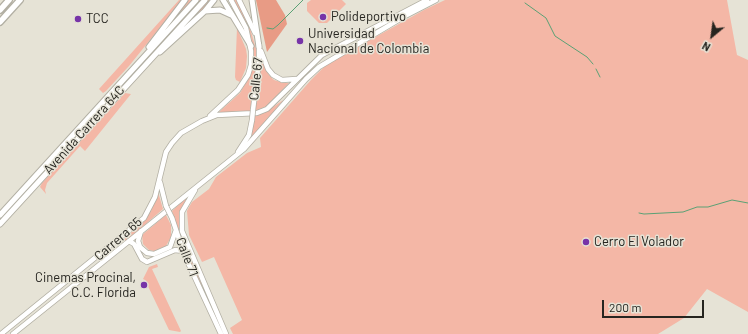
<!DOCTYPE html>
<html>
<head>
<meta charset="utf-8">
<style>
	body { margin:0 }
	#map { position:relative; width:748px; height:334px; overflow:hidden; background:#e6e3d6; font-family:Barlow,sans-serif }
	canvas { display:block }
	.north { position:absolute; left:692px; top:16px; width:40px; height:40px; -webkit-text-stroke:3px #e6e3d6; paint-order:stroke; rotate:209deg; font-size:11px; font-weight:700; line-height:16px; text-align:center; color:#262520 }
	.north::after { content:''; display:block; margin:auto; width:14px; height:18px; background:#262520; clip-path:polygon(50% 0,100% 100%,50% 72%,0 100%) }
	.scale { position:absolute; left:602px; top:300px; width:102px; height:18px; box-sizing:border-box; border:2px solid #262520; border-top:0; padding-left:5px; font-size:12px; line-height:14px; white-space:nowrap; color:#262520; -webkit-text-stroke:3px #e6e3d6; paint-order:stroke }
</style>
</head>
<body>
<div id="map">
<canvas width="748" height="334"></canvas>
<div class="north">N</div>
<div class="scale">200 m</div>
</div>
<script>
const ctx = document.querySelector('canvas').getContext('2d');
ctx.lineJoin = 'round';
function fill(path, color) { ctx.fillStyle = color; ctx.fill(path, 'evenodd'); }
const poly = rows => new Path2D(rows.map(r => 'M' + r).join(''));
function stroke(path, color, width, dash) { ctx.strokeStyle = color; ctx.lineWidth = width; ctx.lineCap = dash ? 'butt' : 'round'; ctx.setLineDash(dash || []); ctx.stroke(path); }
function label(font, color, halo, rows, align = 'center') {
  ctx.font = font + ' Barlow,sans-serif'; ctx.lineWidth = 3; ctx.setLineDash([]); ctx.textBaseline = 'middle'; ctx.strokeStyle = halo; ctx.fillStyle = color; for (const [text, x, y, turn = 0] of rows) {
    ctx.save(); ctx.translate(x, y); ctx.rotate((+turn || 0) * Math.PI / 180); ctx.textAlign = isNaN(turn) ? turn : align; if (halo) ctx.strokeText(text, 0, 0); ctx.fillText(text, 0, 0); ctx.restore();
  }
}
const green = poly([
	[179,0,182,0,129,66,106,91,103,93,99,89],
	[187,0,209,0,209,4,172,39,163,31],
	[234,0,237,0,248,21,256,49,256,67,250,112,219,112,240,93,247,81,253,63,253,46,249,29],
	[311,0,342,0,346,4,327,23,319,23,307,11,307,3],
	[445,0,727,0,737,55,748,60,748,312,707,289,684,318,658,334,233,334,230,328,242,320,214,257,202,262,189,235,187,211,189,207,192,202,209,189,216,177,247,153,261,147,260,138,311,80,327,64,424,10],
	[237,28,246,49,247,56,246,68,240,82,236,80,235,77],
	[262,60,269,75,274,80,284,83,289,83,267,106,255,111],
	[125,93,131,94,85,151,80,146,47,183,45,190,46,194,40,187,42,183],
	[283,100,267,121,250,141,255,116,266,112],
	[158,192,163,209,125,242,123,240,145,220,151,211],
	[187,197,180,214,180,229,185,246,202,285,200,286,183,248,172,211],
	[166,215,171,225,171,237,166,246,154,251,149,250,143,244,142,235],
	[157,264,158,267,152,269,181,331,180,332,169,330,145,280,143,279,149,267]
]);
const forest = poly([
	[256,0,276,0,285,15,287,24,267,52]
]);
const stream = poly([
	[525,3,546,18,555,36,587,57,593,64],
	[267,28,273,29,278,25,303,0],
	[596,69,600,77],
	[639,213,644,214,683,212,697,207,708,207,732,200,748,203]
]);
const secondary = poly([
	[239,0,255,33],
	[261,51,268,69,273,75,282,80,296,79],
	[253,110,259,61,259,44],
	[210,116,238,90,248,75,251,65,251,51,246,28,231,0],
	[238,152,249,135,252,120],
	[160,182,166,206],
	[195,190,182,212,182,231,226,334],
	[172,218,184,254,221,334],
	[141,231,138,241,140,247,147,253,154,254,170,247,176,230],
	[129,241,134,244,142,259,147,262,175,250,183,251],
	[1,334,144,218,155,197,166,152,172,143,181,133,202,121,217,115,257,113,267,109,322,55,427,0],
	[13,334,244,149,306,79,319,67,405,16,436,0]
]);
const primary = poly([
	[223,0,251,46],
	[252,0,259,47],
	[205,11,220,10,231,15],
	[149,47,185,0],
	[160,52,205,11,214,0],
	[0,215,196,0],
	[0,224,205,0]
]);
const highway = poly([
	[0,10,9,0],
	[0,22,20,0]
]);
const secondaryBridge = poly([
	[252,120,253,110],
	[166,206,172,218]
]);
const markers = [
	[323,17,4,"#7734a8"],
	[78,19,4,"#7734a8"],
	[300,41,4,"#7734a8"],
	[586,242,4,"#7734a8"],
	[144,285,4,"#7734a8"]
];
const poiNames = [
	["Polideportivo",331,17],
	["TCC",86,19],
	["Universidad",308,34],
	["Nacional de Colombia",308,49],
	["Cerro El Volador",594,242],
	["Cinemas Procinal,",136,278,"right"],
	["C.C. Florida",136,293,"right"]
];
const streetNames = [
	["Calle 67",256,79,-84],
	["Avenida Carrera 64C",84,130,-48],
	["Carrera 65",118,239,-41],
	["Calle 71",187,257,69]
];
fill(green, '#f4b7a6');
fill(forest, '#e89b85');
stroke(stream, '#5aa175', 1);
stroke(secondary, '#b2afa3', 6);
stroke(primary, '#b2afa3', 7);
stroke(highway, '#b2afa3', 8);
stroke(secondary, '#fff', 4.5);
stroke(primary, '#fff', 5);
stroke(highway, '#fff', 5.5);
stroke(secondaryBridge, '#b2afa3', 6, []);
stroke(secondaryBridge, '#fff', 4.5);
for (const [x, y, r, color] of markers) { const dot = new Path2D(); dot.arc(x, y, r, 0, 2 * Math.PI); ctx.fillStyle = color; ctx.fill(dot); stroke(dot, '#e6e3d6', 1.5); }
label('13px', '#262520', '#e6e3d6', poiNames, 'left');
label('13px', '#262520', '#e6e3d6', streetNames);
</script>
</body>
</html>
